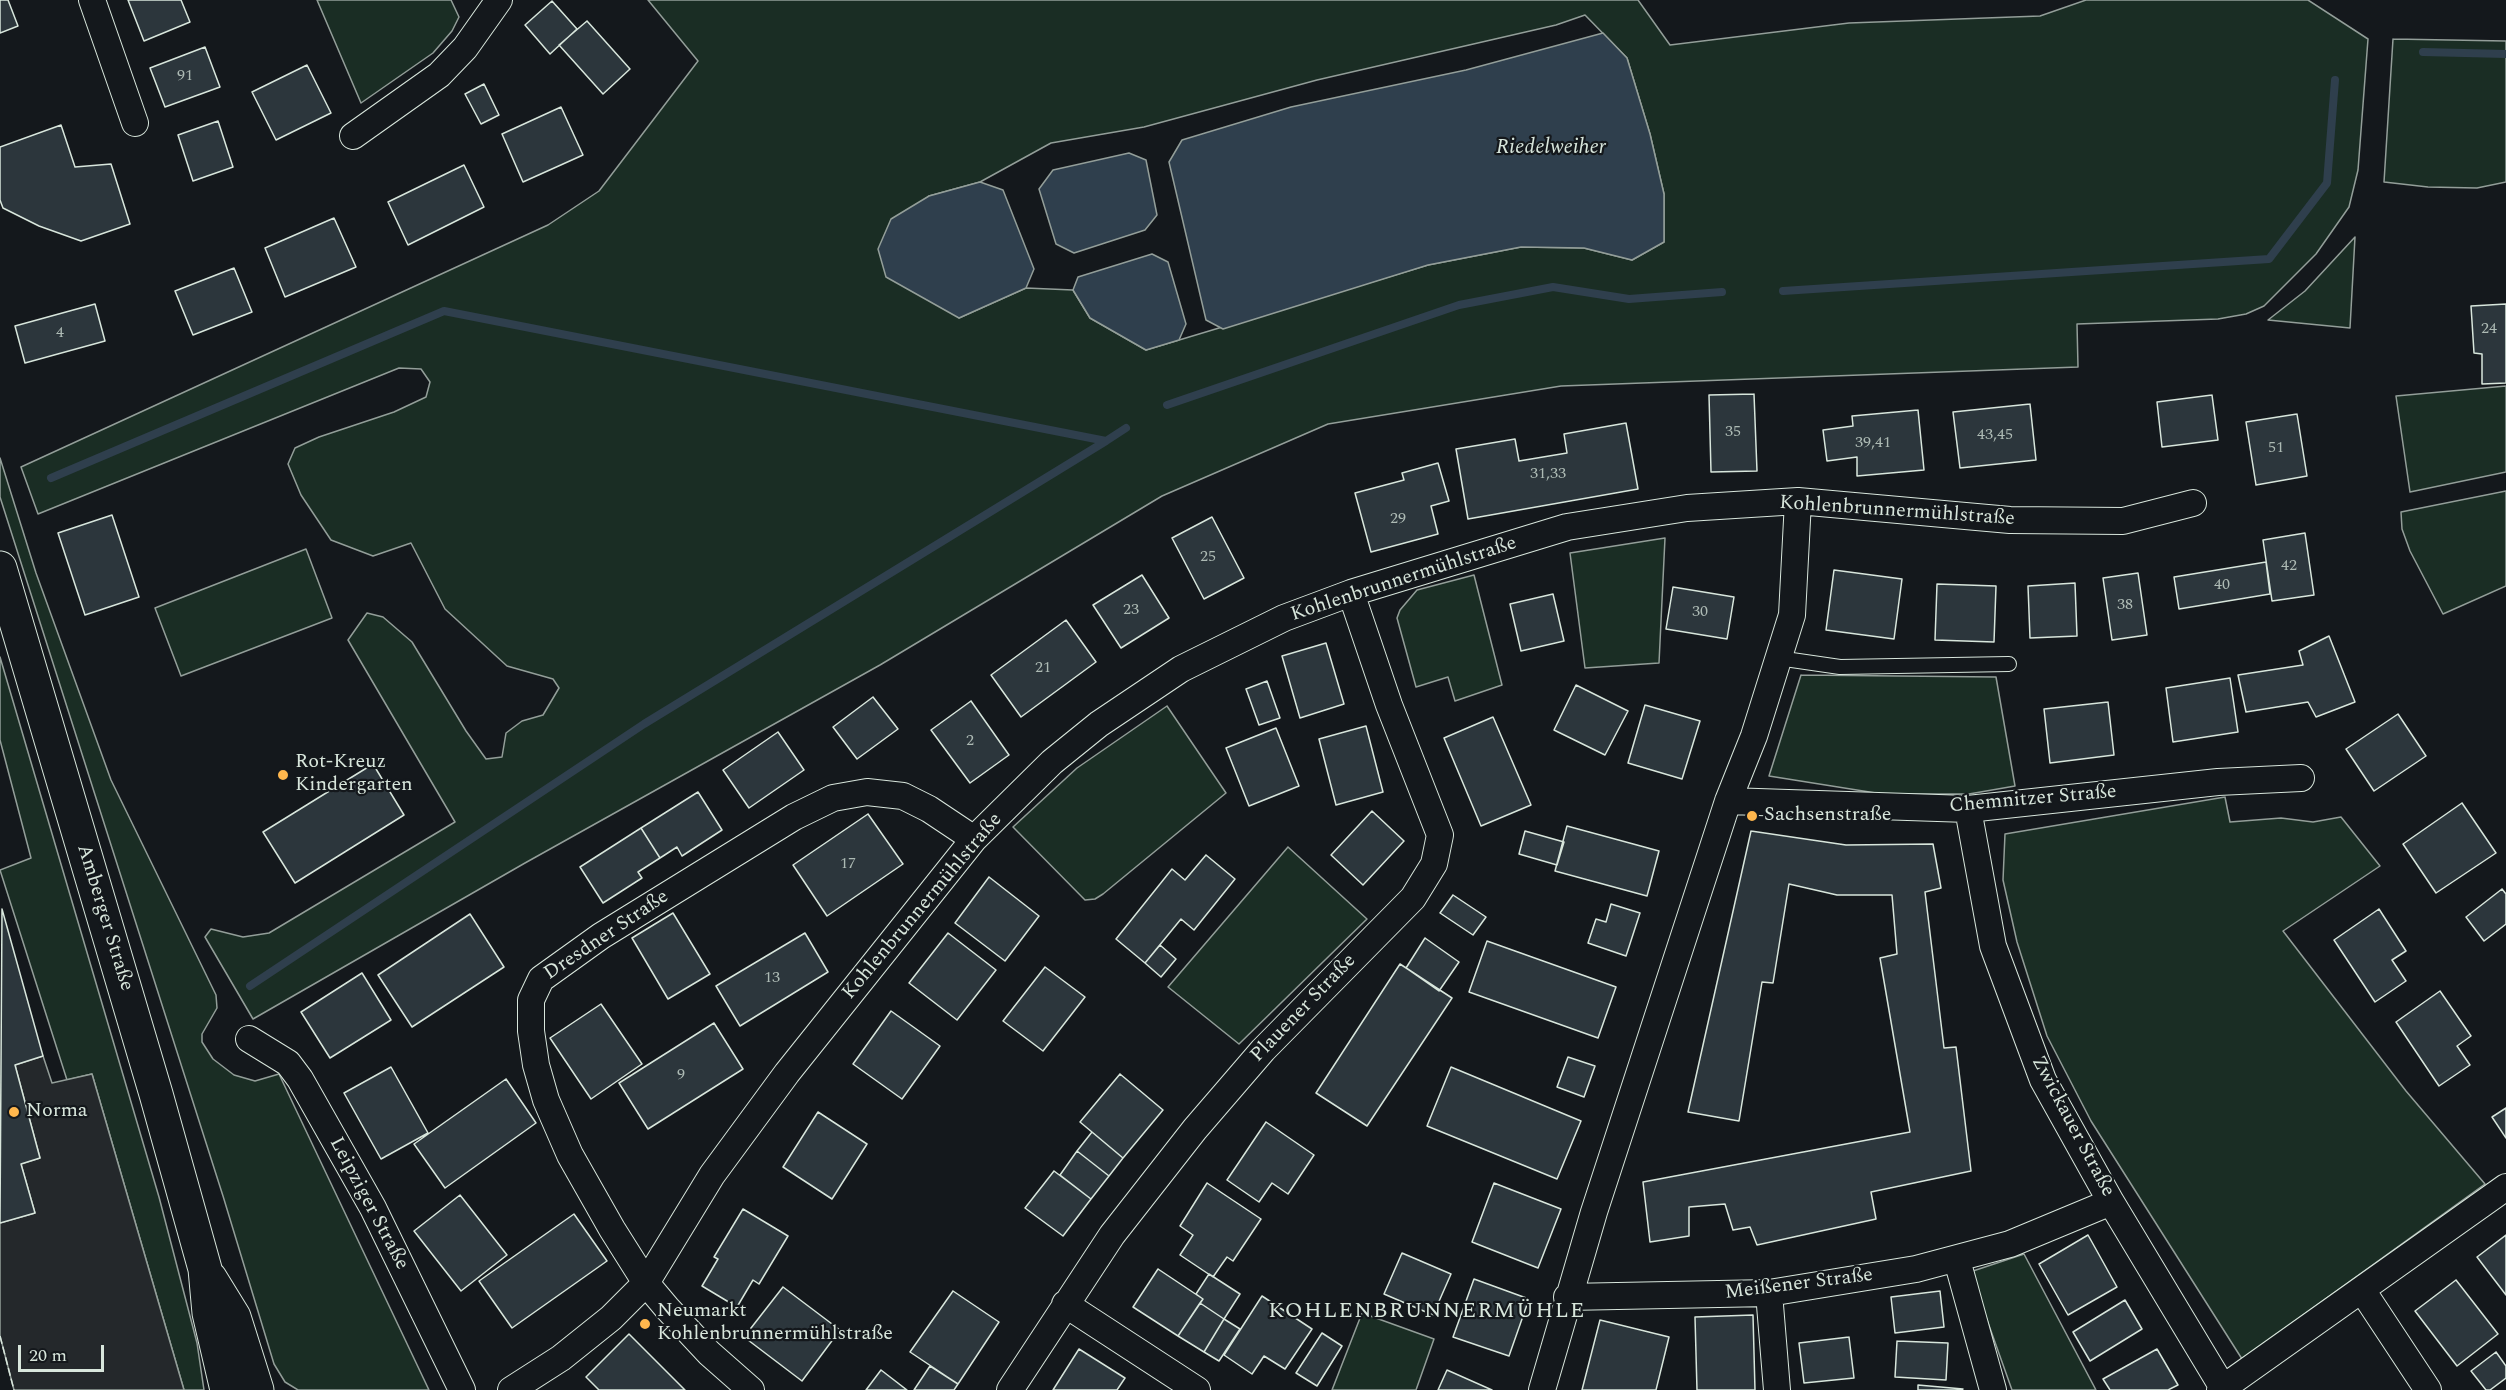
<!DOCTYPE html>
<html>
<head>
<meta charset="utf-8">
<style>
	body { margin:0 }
	#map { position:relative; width:2506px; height:1390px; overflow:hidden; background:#14181c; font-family:Spectral,serif }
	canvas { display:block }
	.scale { position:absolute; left:18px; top:1345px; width:86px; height:27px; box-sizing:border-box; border:3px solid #d8e6dc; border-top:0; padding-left:8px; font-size:18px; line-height:21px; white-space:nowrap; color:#d8e6dc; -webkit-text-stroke:4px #14181c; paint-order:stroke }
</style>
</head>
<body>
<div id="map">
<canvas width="2506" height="1390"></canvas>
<div class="scale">20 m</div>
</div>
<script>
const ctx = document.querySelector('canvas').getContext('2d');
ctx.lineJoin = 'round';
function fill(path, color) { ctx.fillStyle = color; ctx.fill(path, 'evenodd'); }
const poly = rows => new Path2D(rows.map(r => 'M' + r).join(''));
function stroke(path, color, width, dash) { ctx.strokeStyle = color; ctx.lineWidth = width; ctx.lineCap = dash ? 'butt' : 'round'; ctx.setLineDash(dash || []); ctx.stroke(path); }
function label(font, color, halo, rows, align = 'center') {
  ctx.font = font + ' Spectral,serif'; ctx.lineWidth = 4.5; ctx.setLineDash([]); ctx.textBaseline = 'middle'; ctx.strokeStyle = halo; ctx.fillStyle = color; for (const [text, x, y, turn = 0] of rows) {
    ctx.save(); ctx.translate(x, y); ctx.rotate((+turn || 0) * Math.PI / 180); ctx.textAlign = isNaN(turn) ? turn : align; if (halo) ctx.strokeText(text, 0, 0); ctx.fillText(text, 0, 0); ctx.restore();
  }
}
const green = poly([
	[317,0,451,0,459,17,452,31,433,53,361,103,317,0],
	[648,0,1638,0,1670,45,1849,23,2040,16,2086,0,2308,0,2368,39,2358,170,2349,207,2316,254,2264,306,2246,314,2218,319,2077,324,2078,367,1561,386,1328,424,1162,496,880,665,525,863,253,1019,205,937,211,929,243,937,269,933,455,822,348,640,367,613,383,617,412,642,466,731,486,759,502,757,506,733,522,721,543,715,559,688,553,679,507,666,445,609,411,543,373,556,331,540,301,495,288,464,295,448,319,437,394,412,426,397,430,382,421,369,399,368,38,514,21,467,548,225,599,191,698,61,648,0],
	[1585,15,1627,58,1650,134,1664,194,1664,242,1632,260,1584,248,1521,247,1428,265,1146,350,1090,318,1073,290,1026,288,959,318,929,196,980,182,1051,143,1144,127,1317,80,1556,25,1585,15],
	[2393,39,2506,41,2506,182,2477,188,2428,187,2384,182,2393,39],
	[2355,237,2350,328,2268,320,2305,291,2355,237],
	[2506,386,2506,472,2410,492,2396,396,2506,386],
	[0,458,36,573,111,780,216,995,217,1008,202,1034,202,1042,213,1059,234,1075,255,1081,279,1074,429,1390,298,1390,285,1382,274,1364,223,1196,0,497,0,458],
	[2506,491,2506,586,2443,614,2410,551,2402,529,2401,512,2506,491],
	[1665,538,1659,663,1585,668,1570,553,1665,538],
	[306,549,332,618,181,676,155,608,306,549],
	[1474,575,1502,685,1455,701,1448,677,1416,687,1397,618,1400,610,1417,590,1474,575],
	[0,657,159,1197,197,1343,204,1390,184,1390,92,1074,67,1080,0,870,31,858,0,740,0,657],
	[1801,675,1996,677,2015,786,1969,794,1882,794,1769,776,1801,675],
	[1167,706,1226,793,1103,894,1095,899,1085,900,1013,827,1077,768,1167,706],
	[2225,797,2230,822,2281,818,2313,822,2341,817,2380,866,2283,931,2406,1091,2485,1184,2242,1359,2091,1121,2047,1036,2017,942,2003,880,2005,834,2225,797],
	[1288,847,1367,919,1239,1044,1168,987,1288,847],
	[2024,1254,2096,1390,2012,1390,1970,1272,2024,1254],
	[1362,1313,1434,1339,1416,1390,1332,1390,1362,1313]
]);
const parking = poly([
	[43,1056,52,1083,92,1074,184,1390,14,1390,0,1336,0,1223,35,1213,21,1164,40,1158,15,1065,43,1056]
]);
const water = poly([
	[1603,33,1627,58,1650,134,1664,194,1664,242,1632,260,1584,248,1521,247,1428,265,1223,329,1206,320,1169,162,1182,140,1291,107,1466,70,1603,33],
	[1129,153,1146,160,1157,215,1145,230,1074,253,1056,244,1039,189,1053,170,1129,153],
	[980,182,1003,190,1034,269,1026,288,959,318,886,277,878,249,891,219,929,196,980,182],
	[1152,254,1168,262,1186,324,1179,340,1146,350,1090,318,1073,290,1078,277,1152,254]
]);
const stream = poly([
	[2423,52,2506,54],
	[1783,291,2269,259,2327,183,2335,80],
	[1167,405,1459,305,1553,287,1629,299,1722,292],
	[51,478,444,311,1106,441,1126,428],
	[250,986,644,724,1106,441]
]);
const building = poly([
	[0,0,8,0,18,26,0,33,0,0],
	[128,0,181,0,190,22,144,41,128,0],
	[552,1,577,29,550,54,525,25,552,1],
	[587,21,630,69,603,94,559,45,587,21],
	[205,47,220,87,165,107,150,68,205,47],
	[307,65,331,113,276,140,252,92,307,65],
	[484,84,499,115,481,124,465,94,484,84],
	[561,107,583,155,523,182,502,134,561,107],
	[218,121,233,167,193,181,178,135,218,121],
	[61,125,75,167,111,164,130,224,81,241,39,226,3,208,0,200,0,147,61,125],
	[464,165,484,207,408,245,388,202,464,165],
	[334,218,356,267,285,297,265,248,334,218],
	[234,268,252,312,193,335,175,291,234,268],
	[95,304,105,341,25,363,15,326,95,304],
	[2506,304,2506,383,2482,384,2482,354,2474,353,2471,306,2506,304],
	[1754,394,1757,471,1711,472,1709,395,1754,394],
	[2212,395,2218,440,2162,447,2157,402,2212,395],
	[2030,404,2036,460,1960,468,1953,412,2030,404],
	[1918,410,1924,470,1857,476,1857,457,1827,461,1823,430,1853,426,1852,416,1918,410],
	[2297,414,2307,476,2256,485,2246,422,2297,414],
	[1626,423,1638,489,1468,519,1456,449,1515,439,1519,461,1567,453,1564,434,1626,423],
	[1438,463,1449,501,1431,506,1438,534,1371,552,1355,493,1404,480,1402,473,1438,463],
	[112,515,139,597,85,615,58,533,112,515],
	[1212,517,1244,578,1204,599,1172,538,1212,517],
	[2305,533,2314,595,2272,601,2263,540,2305,533],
	[2266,562,2270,594,2179,609,2174,577,2266,562],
	[1834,570,1902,579,1894,639,1826,630,1834,570],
	[2138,573,2147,635,2112,640,2103,578,2138,573],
	[1142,575,1169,618,1121,648,1093,605,1142,575],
	[2075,583,2077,636,2030,638,2028,586,2075,583],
	[1937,584,1996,586,1994,642,1935,640,1937,584],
	[1673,587,1734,597,1727,639,1666,629,1673,587],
	[1553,594,1564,641,1521,651,1510,604,1553,594],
	[1066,620,1096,662,1021,717,991,675,1066,620],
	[2329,636,2355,702,2316,717,2308,702,2246,712,2238,675,2303,665,2299,651,2329,636],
	[1326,643,1344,704,1300,718,1282,656,1326,643],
	[2230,678,2238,732,2173,742,2166,688,2230,678],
	[1267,681,1280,718,1259,725,1246,689,1267,681],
	[1576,685,1628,711,1605,755,1554,730,1576,685],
	[873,697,898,729,857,759,833,727,873,697],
	[971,701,1009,755,970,783,931,730,971,701],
	[2108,702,2114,755,2050,763,2044,709,2108,702],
	[1645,705,1700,721,1682,779,1628,763,1645,705],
	[2398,714,2426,756,2374,791,2346,749,2398,714],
	[1493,717,1531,805,1481,826,1444,738,1493,717],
	[1366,726,1383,792,1336,805,1319,739,1366,726],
	[1276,728,1299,786,1249,806,1226,748,1276,728],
	[778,732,804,770,749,808,723,770,778,732],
	[373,764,404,815,295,883,263,832,373,764],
	[698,792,722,830,682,856,677,847,660,858,641,828,698,792],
	[2462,803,2496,853,2436,893,2403,844,2462,803],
	[1372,811,1404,841,1363,885,1331,855,1372,811],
	[868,814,903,864,827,916,793,865,868,814],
	[1567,826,1659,851,1647,896,1555,871,1567,826],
	[641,828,660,858,638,872,642,878,603,903,580,867,641,828],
	[1525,831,1564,842,1557,865,1519,854,1525,831],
	[1751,831,1846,845,1933,844,1941,888,1925,892,1944,1048,1956,1047,1971,1171,1871,1192,1876,1219,1757,1245,1750,1227,1733,1230,1725,1204,1689,1207,1689,1236,1650,1242,1643,1182,1910,1132,1880,958,1897,954,1892,895,1837,895,1789,884,1773,983,1762,982,1739,1121,1688,1112,1751,831],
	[1206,855,1235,879,1194,930,1181,919,1145,963,1116,939,1172,869,1185,880,1206,855],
	[989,877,1039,916,1005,961,955,923,989,877],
	[2502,889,2506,894,2506,924,2484,941,2466,917,2502,889],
	[1453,895,1486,917,1473,935,1440,913,1453,895],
	[1611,904,1640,913,1626,956,1588,943,1596,919,1606,922,1611,904],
	[2,909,43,1056,15,1065,40,1158,21,1164,35,1213,0,1223,2,909],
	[2379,909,2406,951,2392,960,2406,981,2375,1002,2334,940,2379,909],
	[673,913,710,974,668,999,632,938,673,913],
	[470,914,504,967,412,1027,378,975,470,914],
	[805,933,828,972,740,1026,716,986,805,933],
	[948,933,996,970,957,1020,909,983,948,933],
	[1425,938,1459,962,1439,991,1406,968,1425,938],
	[1487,941,1616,987,1598,1038,1469,992,1487,941],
	[1160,945,1176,959,1161,977,1145,963,1160,945],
	[1400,964,1452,998,1367,1126,1316,1093,1400,964],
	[1045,967,1085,997,1043,1051,1003,1021,1045,967],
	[362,973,391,1020,330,1058,301,1012,362,973],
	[2440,991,2471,1036,2457,1046,2470,1065,2439,1086,2396,1022,2440,991],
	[601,1004,642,1064,591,1099,550,1038,601,1004],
	[891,1011,940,1046,902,1099,853,1064,891,1011],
	[714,1023,743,1069,648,1129,619,1083,714,1023],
	[1568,1057,1595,1066,1584,1097,1557,1087,1568,1057],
	[391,1067,428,1133,381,1159,344,1093,391,1067],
	[1451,1067,1581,1121,1557,1179,1427,1126,1451,1067],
	[1120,1074,1163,1110,1123,1158,1080,1122,1120,1074],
	[506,1079,536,1123,445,1188,414,1144,506,1079],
	[2506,1108,2506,1138,2492,1117,2506,1108],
	[818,1112,867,1144,832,1199,783,1167,818,1112],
	[1266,1122,1314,1155,1288,1194,1272,1183,1259,1202,1227,1180,1266,1122],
	[1092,1132,1123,1158,1109,1176,1077,1151,1092,1132],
	[1077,1151,1109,1176,1091,1199,1060,1175,1077,1151],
	[1054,1171,1091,1199,1063,1236,1025,1208,1054,1171],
	[1207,1183,1261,1219,1233,1261,1227,1257,1213,1277,1180,1255,1193,1235,1180,1226,1207,1183],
	[1494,1183,1561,1209,1538,1268,1472,1242,1494,1183],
	[460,1195,507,1255,461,1291,414,1231,460,1195],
	[743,1209,788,1236,759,1284,753,1280,737,1307,702,1286,718,1259,714,1257,743,1209],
	[574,1214,607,1261,512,1328,479,1281,574,1214],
	[2088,1235,2117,1287,2068,1315,2039,1264,2088,1235],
	[2506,1235,2506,1295,2477,1257,2506,1235],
	[1402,1253,1451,1274,1433,1315,1384,1294,1402,1253],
	[1158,1269,1203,1299,1178,1336,1133,1307,1158,1269],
	[1209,1274,1240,1294,1224,1319,1200,1303,1203,1299,1196,1294,1209,1274],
	[1474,1279,1529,1299,1509,1356,1453,1337,1474,1279],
	[2456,1280,2498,1334,2457,1366,2415,1311,2456,1280],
	[783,1287,840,1330,802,1381,744,1337,783,1287],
	[953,1291,999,1322,958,1384,910,1352,953,1291],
	[1940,1291,1944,1327,1895,1333,1891,1297,1940,1291],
	[1262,1296,1312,1329,1285,1369,1264,1356,1252,1374,1224,1355,1262,1296],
	[2125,1300,2142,1329,2090,1361,2073,1332,2125,1300],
	[1200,1303,1224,1319,1204,1352,1178,1336,1200,1303],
	[1753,1315,1755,1390,1697,1390,1695,1317,1753,1315],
	[1224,1319,1240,1329,1219,1361,1204,1352,1224,1319],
	[1600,1320,1669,1337,1656,1390,1582,1390,1600,1320],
	[1322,1333,1342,1346,1317,1386,1296,1373,1322,1333],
	[629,1334,685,1390,599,1390,586,1377,629,1334],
	[1849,1337,1854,1378,1804,1383,1799,1343,1849,1337],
	[1897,1341,1948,1343,1946,1380,1895,1377,1897,1341],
	[1079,1349,1125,1378,1117,1390,1053,1390,1079,1349],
	[2157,1349,2178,1385,2168,1390,2110,1390,2103,1379,2157,1349],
	[2496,1352,2506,1366,2506,1378,2490,1390,2486,1390,2471,1371,2496,1352],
	[930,1366,958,1384,954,1390,914,1390,930,1366],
	[881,1370,907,1390,866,1390,881,1370],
	[1447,1370,1492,1390,1438,1390,1447,1370],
	[1918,1385,1963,1389,1962,1390,1918,1390,1918,1385]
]);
const service = poly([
	[1778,658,1840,667,2009,664]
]);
const minor = poly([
	[92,0,135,123],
	[353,136,439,75,465,48,499,0],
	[1728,801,1968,809,2218,782,2301,778],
	[1968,809,1993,946,2043,1080,2111,1202,2223,1388],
	[249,1039,288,1063,300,1079,373,1208,462,1390],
	[1957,1260,1993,1390],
	[2362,1290,2428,1390],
	[1769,1293,1777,1390],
	[1567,1297,1769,1293,1916,1269,2010,1244,2111,1202],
	[1065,1304,1197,1390],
	[511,1390,561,1358,611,1318,646,1283,712,1175,787,1073,974,839,1052,762,1099,724,1181,669,1284,618,1351,593,1567,527,1687,508,1798,501,2010,520,2123,521,2193,503],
	[751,1390,709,1353,667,1308,646,1283,612,1229,570,1155,546,1100,536,1065,531,1031,531,1000,541,979,601,936,794,817,833,798,867,792,903,796,929,809,974,839],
	[1010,1390,1112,1235,1195,1129,1263,1050,1413,898,1434,864,1440,835,1389,705,1351,593],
	[1542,1390,1594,1212,1728,801,1754,736,1792,615,1798,501],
	[2220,1390,2506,1187]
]);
const secondary = poly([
	[0,568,156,1094,205,1269,209,1313,227,1390],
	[210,1278,234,1317,257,1390]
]);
const fence = poly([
	[0,1336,14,1390]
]);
const markers = [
	[283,775,6,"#ffb74d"],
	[1752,816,6,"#ffb74d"],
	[14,1112,6,"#ffb74d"],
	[645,1324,6,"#ffb74d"]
];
const numberNames = [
	["91",185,77],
	["24",2489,330],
	["4",60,334],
	["35",1733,433],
	["43,45",1995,436],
	["39,41",1873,444],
	["51",2276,449],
	["31,33",1548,475],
	["29",1398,520],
	["25",1208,558],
	["42",2289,567],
	["40",2222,586],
	["38",2125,606],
	["23",1131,611],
	["30",1700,613],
	["21",1043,669],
	["2",970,742],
	["17",848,865],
	["13",772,979],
	["9",681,1076]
];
const streetNames = [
	["Kohlenbrunnermühlstraße",1897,512,4],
	["Kohlenbrunnermühlstraße",1404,580,-18],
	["Chemnitzer Straße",2033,800,-5],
	["Kohlenbrunnermühlstraße",923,907,-50],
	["Amberger Straße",104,918,73],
	["Dresdner Straße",607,936,-34],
	["Plauener Straße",1304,1009,-46],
	["Zwickauer Straße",2072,1127,62],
	["Leipziger Straße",368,1204,62],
	["Meißener Straße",1799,1285,-7]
];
const poiNames = [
	["Rot-Kreuz",295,763],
	["Kindergarten",295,786],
	["Sachsenstraße",1764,816],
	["Norma",26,1112],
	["Neumarkt",657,1312],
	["Kohlenbrunnermühlstraße",657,1335]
];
const waterNames = [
	["Riedelweiher",1551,149]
];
const quarterNames = [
	["KOHLENBRUNNERMÜHLE",1427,1313]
];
fill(green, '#1a2d24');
stroke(green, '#939e99', 1.5);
fill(parking, '#24282b');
stroke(parking, '#939e99', 1.5);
fill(water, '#2f3f4d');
stroke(water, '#939e99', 1.5);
stroke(stream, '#2f3f4d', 8);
fill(building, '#2c363c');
stroke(building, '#d8e6dc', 1.5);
stroke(service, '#d8e6dc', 16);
stroke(minor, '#d8e6dc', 28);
stroke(secondary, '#d8e6dc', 35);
stroke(service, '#14181c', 14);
stroke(minor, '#14181c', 26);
stroke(secondary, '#14181c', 33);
stroke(fence, '#d8e6dc', 1.5, [8, 3]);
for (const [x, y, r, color] of markers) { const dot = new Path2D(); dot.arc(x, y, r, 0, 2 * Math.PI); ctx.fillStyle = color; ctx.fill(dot); stroke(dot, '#14181c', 2); }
label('16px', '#adbab4', null, numberNames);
label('20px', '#d8e6dc', '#14181c', streetNames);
label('20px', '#d8e6dc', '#14181c', poiNames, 'left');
label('italic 21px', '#d8e6dc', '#14181c', waterNames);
ctx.letterSpacing = '1.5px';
label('22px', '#d8e6dc', '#14181c', quarterNames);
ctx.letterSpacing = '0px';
</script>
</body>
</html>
